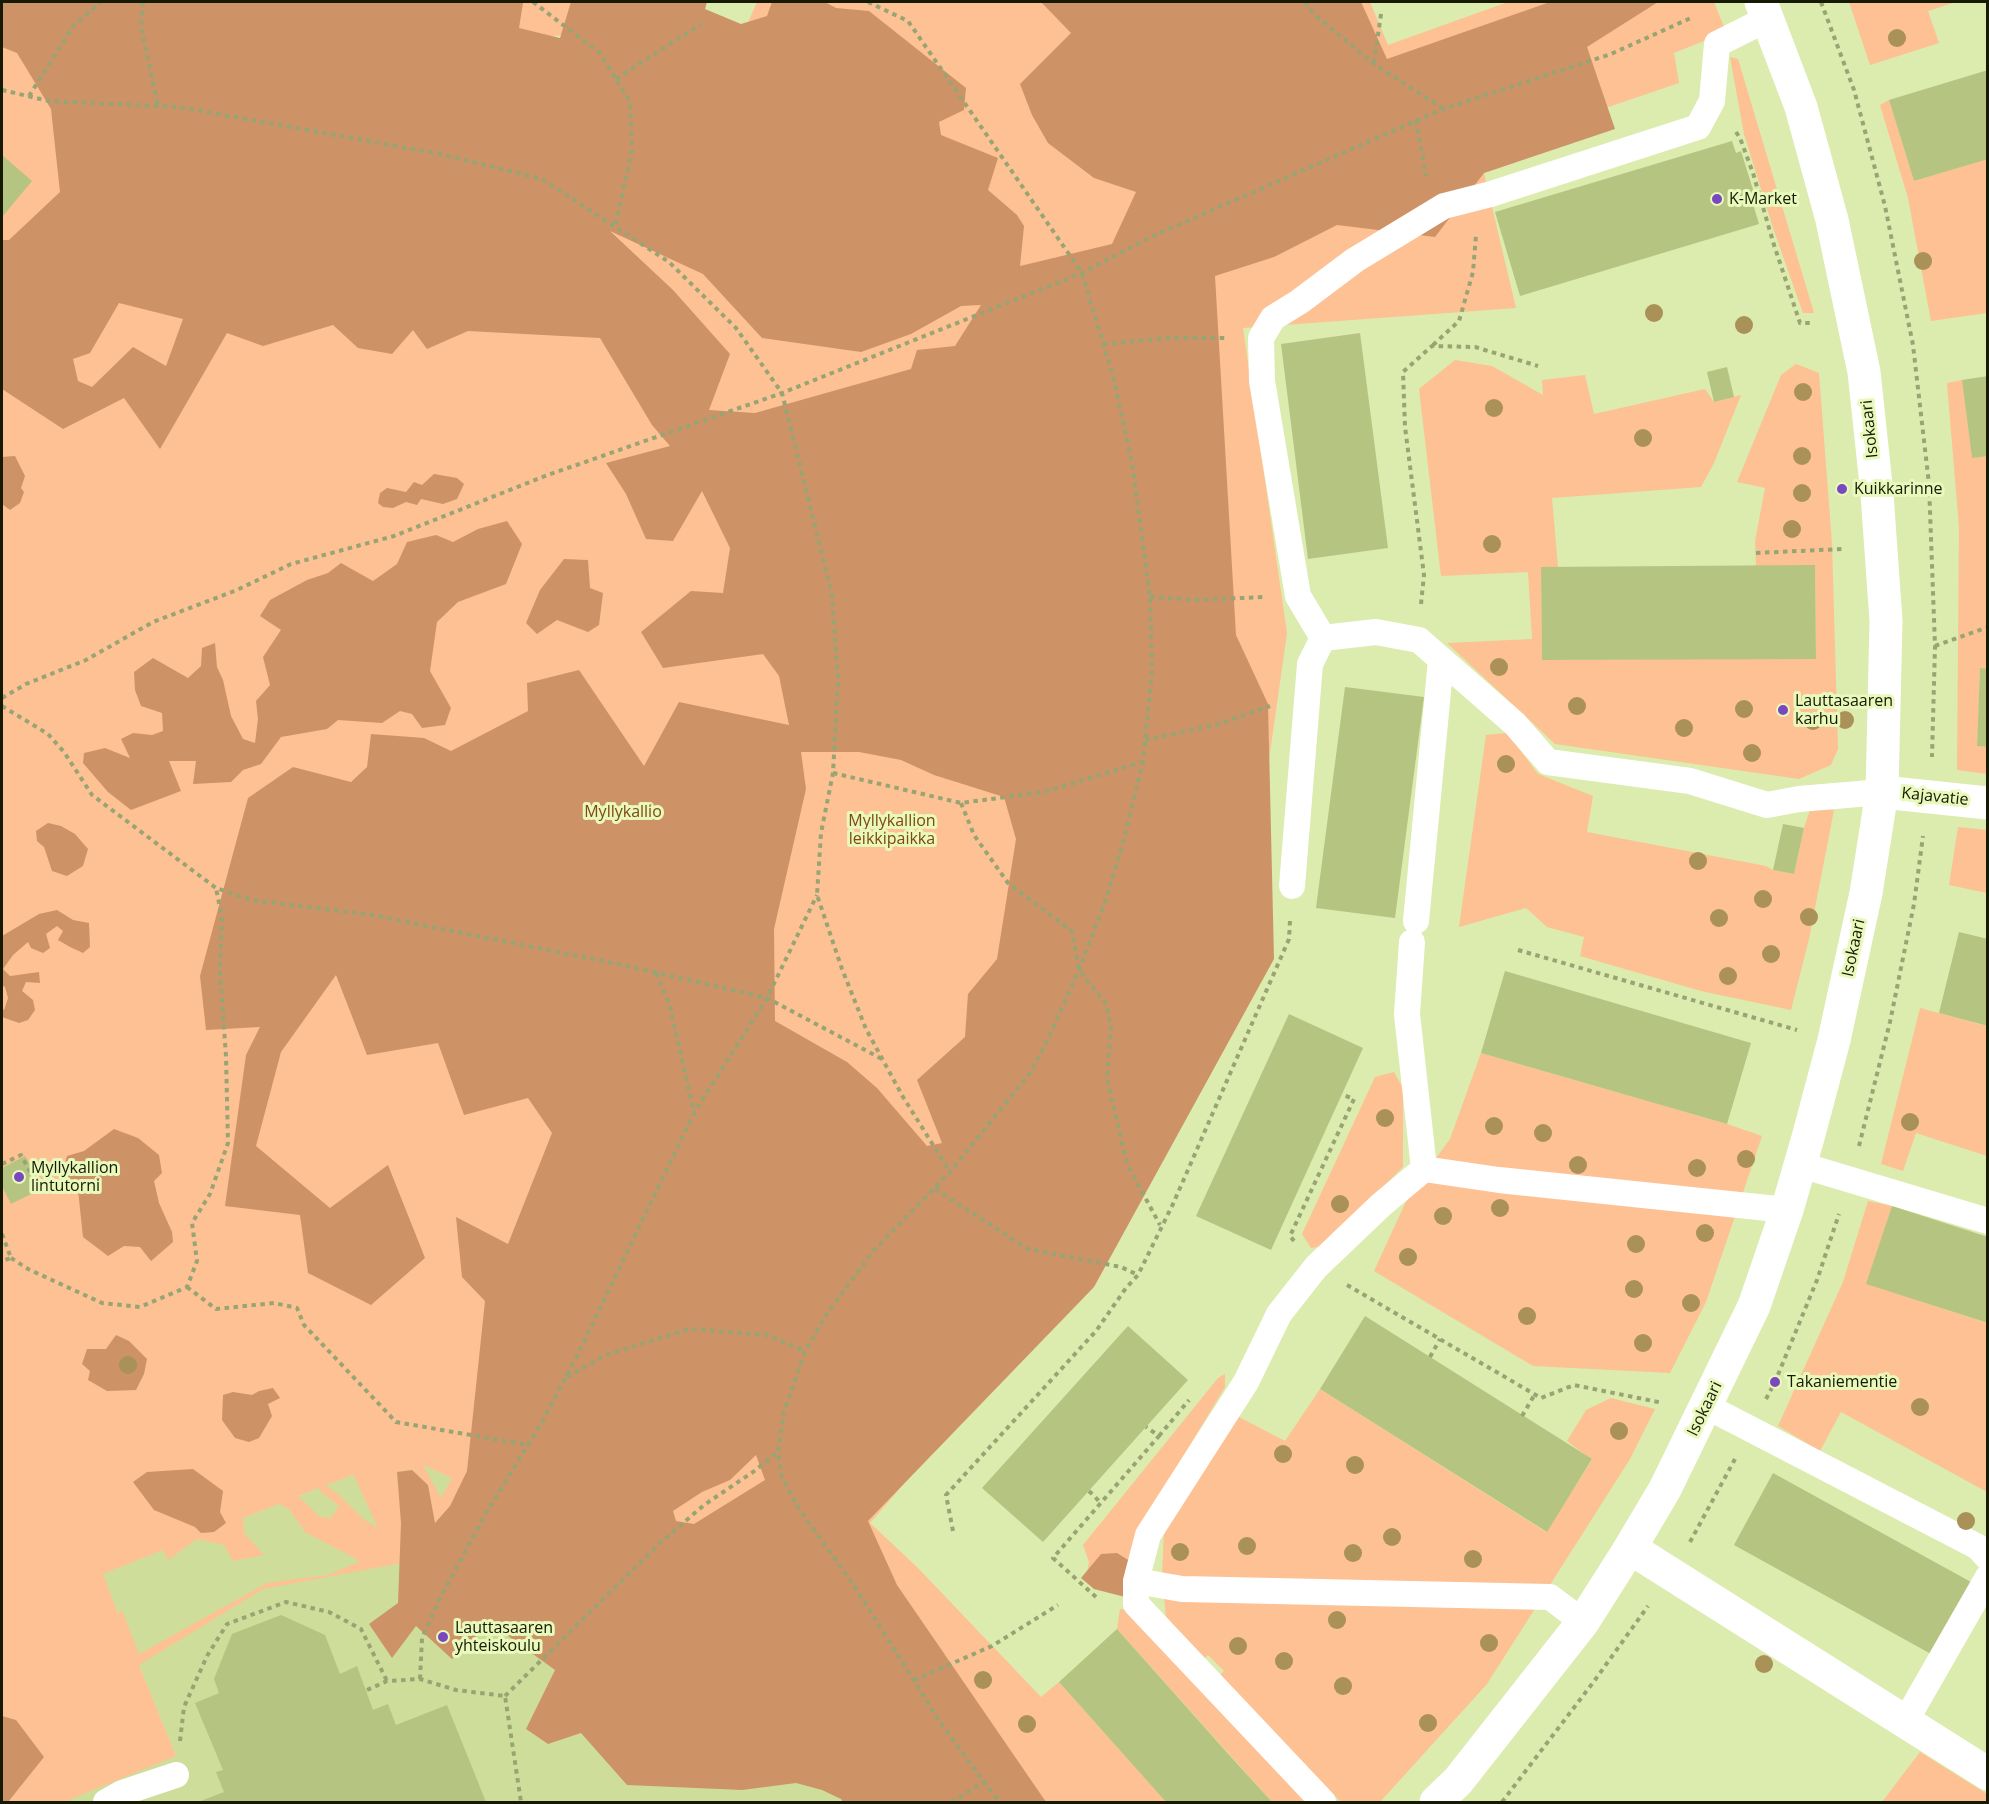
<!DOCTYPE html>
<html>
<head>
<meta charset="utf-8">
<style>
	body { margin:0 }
	#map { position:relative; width:1989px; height:1804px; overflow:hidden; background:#dcebae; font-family:"Open Sans",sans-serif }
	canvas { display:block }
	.frame { position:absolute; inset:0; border:3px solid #161a04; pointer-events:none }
</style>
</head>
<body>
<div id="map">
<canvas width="1989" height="1804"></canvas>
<div class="frame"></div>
</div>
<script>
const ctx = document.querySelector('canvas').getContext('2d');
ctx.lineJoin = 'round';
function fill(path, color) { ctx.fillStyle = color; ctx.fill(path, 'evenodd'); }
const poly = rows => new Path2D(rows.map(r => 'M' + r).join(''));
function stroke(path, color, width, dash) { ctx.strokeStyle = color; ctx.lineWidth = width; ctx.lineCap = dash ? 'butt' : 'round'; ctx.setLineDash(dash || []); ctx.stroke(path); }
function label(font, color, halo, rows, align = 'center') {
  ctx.font = font + ' "Open Sans",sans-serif'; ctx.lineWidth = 6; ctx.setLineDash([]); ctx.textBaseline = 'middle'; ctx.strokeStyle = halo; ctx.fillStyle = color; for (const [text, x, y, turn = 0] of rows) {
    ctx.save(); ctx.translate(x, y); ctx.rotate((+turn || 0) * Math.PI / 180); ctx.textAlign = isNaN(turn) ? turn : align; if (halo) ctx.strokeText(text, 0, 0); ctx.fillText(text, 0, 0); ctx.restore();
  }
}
const built = poly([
	[402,1455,737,1609,885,1802,59,1802,176,1756,102,1574]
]);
const green = poly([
	[2,2,675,190,757,2,1370,2,1388,45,1508,2,1714,2,1726,32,1674,53,1679,83,1511,140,1517,162,1484,173,1516,308,1243,328,1287,633,1242,950,1109,1247,870,1523,917,1567,1041,1697,1059,1682,1166,1802,885,1802,462,1483,450,1506,434,1524,428,1485,412,1470,397,1472,407,1562,263,1589,139,1665,176,1756,64,1802,2,1802],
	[423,1465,452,1478,441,1498],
	[355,1474,354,1476,378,1528,362,1518,337,1493,327,1487,327,1485],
	[319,1488,321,1492,339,1506,331,1518,320,1517,298,1496],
	[279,1504,289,1509,305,1532,360,1561,328,1575,267,1583,139,1654,122,1610,118,1614,103,1574,163,1550,168,1560,197,1539,224,1545,233,1561,264,1555,244,1533,243,1518],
	[483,2,602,2,587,33,519,39],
	[1849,2,1956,2,1928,11,1939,43,1870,65],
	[1730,57,1738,59,1814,313,1803,313,1773,228,1744,134],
	[1889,100,1914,181,1987,159,1987,313,1931,321,1908,198,1880,105],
	[1455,360,1492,366,1543,395,1542,380,1585,375,1594,414,1705,389,1714,402,1741,395,1714,463,1701,487,1552,498,1558,567,1541,567,1542,660,1816,658,1815,566,1756,566,1755,541,1765,488,1737,482,1781,375,1796,364,1819,373,1832,544,1838,749,1831,765,1799,779,1555,744,1447,643,1532,639,1528,572,1441,576,1419,389],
	[1962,380,1972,457,1987,456,1988,669,1980,669,1977,746,1987,747,1987,774,1957,770,1959,527,1947,383],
	[1507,733,1538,774,1593,796,1587,832,1766,866,1773,870,1794,874,1804,828,1811,807,1834,810,1809,939,1791,1010,1701,991,1580,956,1584,937,1547,927,1526,908,1459,927,1486,735],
	[1958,827,1987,830,1987,893,1949,885],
	[1920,1008,1987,1026,1987,1156,1916,1133,1903,1171,1881,1164],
	[1481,1053,1727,1124,1762,1136,1706,1302,1670,1373,1533,1366,1374,1271,1409,1195,1450,1139],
	[1394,1072,1403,1088,1403,1167,1324,1246,1311,1248,1302,1234,1375,1077],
	[1868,1201,1892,1206,1867,1284,1987,1323,1987,1492,1841,1412,1820,1451,1778,1426,1843,1282],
	[1225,1374,1225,1387,1137,1533,1125,1592,1109,1593,1086,1578,1089,1562,1083,1545,1218,1378],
	[1320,1389,1546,1532,1592,1460,1567,1441,1586,1410,1611,1398,1655,1409,1630,1459,1487,1684,1380,1802,1341,1802,1218,1677,1224,1671,1208,1655,1202,1661,1166,1617,1162,1576,1164,1529,1237,1416,1285,1441],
	[1120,1609,1133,1611,1305,1802,1272,1802,1117,1629],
	[1920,1752,1987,1794,1987,1802,1882,1802]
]);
const forest = poly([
	[2,2,522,2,523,3,519,28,560,38,571,2,707,2,705,9,741,24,767,16,772,2,825,2,836,8,869,11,966,88,964,110,939,122,941,135,998,158,988,190,1017,215,1024,226,1020,266,1112,244,1136,192,1094,178,1048,143,1032,115,1020,84,1071,33,1041,2,1361,2,1387,59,1550,2,1658,2,1587,47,1615,129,1484,173,1435,237,1337,225,1274,257,1215,276,1236,635,1268,704,1274,959,1094,1287,868,1521,897,1585,1046,1802,843,1802,841,1799,822,1790,796,1783,742,1790,627,1785,581,1733,548,1744,526,1729,555,1670,490,1623,452,1659,416,1626,392,1658,369,1624,398,1603,401,1523,397,1472,412,1470,428,1485,435,1523,450,1506,467,1471,485,1301,462,1277,456,1217,508,1244,552,1133,528,1098,464,1115,438,1043,367,1055,336,975,281,1052,256,1146,330,1208,388,1165,425,1258,371,1305,308,1273,300,1215,225,1206,246,1055,260,1027,206,1030,200,976,248,798,293,767,351,782,367,767,371,734,424,738,451,751,528,711,527,683,579,670,644,766,679,702,789,725,779,676,763,654,663,668,641,632,691,591,723,593,730,548,702,491,673,541,646,539,626,494,606,463,670,446,652,425,600,338,468,331,427,349,413,330,392,354,358,348,333,325,263,346,227,333,160,449,124,398,63,429,2,389,2,240,9,240,60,192,51,109,17,53,2,47],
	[610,231,703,274,762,338,861,352,911,334,961,306,981,305,955,346,917,350,911,369,755,413,709,410,730,354,673,290],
	[119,303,183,319,166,366,133,347,92,387,78,381,73,359,90,353],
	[801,752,859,752,901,760,934,775,1004,797,1016,839,997,959,968,994,965,1037,917,1080,942,1143,927,1146,877,1088,847,1062,775,1021,774,929,806,789],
	[756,1455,765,1480,694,1524,676,1521,673,1511,702,1492,730,1480],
	[15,456,25,476,21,488,24,492,20,503,10,510,2,504,2,457],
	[434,474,457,478,464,484,457,499,443,504,421,499,417,505,406,502,393,508,383,507,378,503,380,493,387,488,406,492,414,482,422,485],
	[507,521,522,544,506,584,458,602,437,622,430,671,451,708,445,725,422,728,412,714,400,711,382,723,338,720,327,729,281,737,261,764,243,770,231,782,193,784,196,761,169,761,181,791,131,810,108,792,83,763,84,753,105,748,130,758,121,739,133,733,152,735,163,731,162,713,141,706,135,690,134,672,153,658,188,678,201,666,202,648,215,643,217,667,223,680,231,716,243,739,255,743,258,719,256,701,270,685,263,657,281,630,260,616,270,600,307,580,328,573,341,563,373,581,397,564,407,542,436,535,453,542,478,529],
	[564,559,588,560,590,588,603,593,599,625,588,632,557,620,537,634,526,623,540,590],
	[48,823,61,826,75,834,88,849,83,866,67,876,52,871,44,847,37,841,36,831],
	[57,910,73,920,89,923,90,947,83,953,70,947,58,940,63,931,57,926,46,934,50,948,43,953,31,948,28,942,13,955,3,969,10,976,39,972,40,983,26,982,22,991,33,1000,35,1010,28,1020,19,1023,2,1017,2,1008,4,1010,8,998,5,987,2,985,2,936,39,914],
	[114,1129,138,1138,159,1155,162,1173,154,1181,159,1203,172,1232,173,1242,151,1261,140,1247,124,1246,108,1256,83,1237,78,1190,57,1173,64,1167,67,1156,84,1151],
	[116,1335,129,1341,147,1359,144,1374,136,1390,107,1391,88,1380,90,1371,82,1364,87,1349,106,1349],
	[273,1388,280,1398,268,1404,272,1416,259,1438,249,1442,235,1438,222,1420,223,1395,233,1392,252,1395,259,1391],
	[193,1469,223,1491,220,1512,226,1523,214,1532,201,1533,195,1527,154,1510,133,1482,147,1472],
	[1117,1553,1146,1571,1129,1598,1094,1589,1081,1578,1101,1554],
	[2,1716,16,1720,44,1757,8,1802,2,1802]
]);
const building = poly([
	[1988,70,1988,159,1914,181,1889,100],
	[1732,141,1736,153,1741,151,1754,193,1750,194,1759,224,1520,296,1495,212],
	[2,155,32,181,2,217],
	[1360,333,1388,548,1308,559,1281,344],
	[1727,367,1734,397,1714,402,1707,372],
	[1988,376,1988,456,1972,458,1962,380],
	[1815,565,1816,659,1542,660,1541,567],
	[1980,668,1988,669,1988,747,1977,746],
	[1345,687,1424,697,1395,918,1316,908],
	[1783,824,1804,828,1794,874,1773,870],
	[1959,932,1988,939,1988,1026,1939,1013],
	[1505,971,1751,1043,1727,1124,1481,1053],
	[1289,1014,1363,1048,1271,1250,1196,1216],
	[25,1156,43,1188,11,1204,2,1186,2,1168],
	[1892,1206,1988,1237,1988,1323,1866,1284],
	[1365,1316,1592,1459,1547,1532,1320,1389],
	[1128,1326,1188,1380,1043,1542,982,1488],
	[1773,1473,1971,1582,1931,1654,1734,1545],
	[281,1615,325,1635,340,1674,357,1666,373,1710,388,1704,396,1725,447,1705,486,1802,198,1802,224,1792,216,1772,223,1770,195,1703,219,1693,214,1679,232,1634],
	[1117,1629,1231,1757,1272,1802,1166,1802,1059,1682]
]);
const path = poly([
	[143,2,141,27,158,106],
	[533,2,600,53,630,102,632,150,615,227],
	[868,2,908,21,1082,273,1113,376,1132,463,1150,597,1152,671,1143,761,1124,839,1106,899,1079,970,1046,1043,1030,1073,950,1172,874,1250,826,1315,805,1351,784,1412,778,1453,782,1477,799,1509,855,1587,940,1722,999,1802],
	[1305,2,1315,15,1374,64,1442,108],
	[1821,2,1854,90,1885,206,1913,345,1929,484,1935,646,1932,757],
	[1374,63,1381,14],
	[616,79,701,24],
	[2,90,49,101,179,107,440,154,542,179,669,262,736,328,782,393,832,595,838,680,833,773,821,833,817,895,842,969,866,1029,903,1097,950,1172],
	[29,96,74,25,101,2],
	[1416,120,1426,176],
	[1736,132,1740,138,1753,173,1774,245,1800,323,1813,323],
	[1103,344,1170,338,1228,338],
	[1433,345,1459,321,1473,272,1476,235],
	[1756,553,1842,549],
	[1150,597,1198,600,1264,597],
	[1421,604,1424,575,1405,427,1403,372,1432,346,1475,347,1538,366],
	[1935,646,1988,627],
	[2,698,26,684,86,660,153,622,237,590,291,564,394,536,545,476,782,393,1082,273,1153,236,1443,109,1611,54,1693,17],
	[2,706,48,734,64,752,92,795,216,888,251,900,372,915,623,965,767,998,882,1059],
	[1145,740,1219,724,1270,706],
	[833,773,961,803,1044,792,1142,762],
	[961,803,974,835,1008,883,1072,931,1079,970,1106,1004,1111,1027,1107,1078,1127,1164,1160,1225],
	[1518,950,1797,1030],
	[656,973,670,1006,694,1113],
	[1859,1146,1890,1022,1914,904,1923,836],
	[2,1164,21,1155,36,1183],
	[935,1189,1028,1249,1121,1267,1138,1275],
	[2,1234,11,1258,2,1261],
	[1294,1241,1290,1236,1354,1099,1343,1095],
	[11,1258,28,1269,102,1303,140,1307,187,1287,197,1261,192,1223,210,1194,228,1143,226,1056,220,973,222,918,216,888],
	[1347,1285,1541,1398,1574,1385,1663,1403],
	[187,1287,216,1309,274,1303,297,1308,304,1325,396,1422,528,1445],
	[1430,1357,1440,1339],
	[567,1377,606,1355,689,1329,767,1335,805,1351],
	[1766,1399,1775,1382,1817,1280,1839,1214],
	[1522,1416,1535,1394],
	[1159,1436,1189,1400],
	[1089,1491,1100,1502],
	[953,1531,946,1495,1096,1331,1126,1288,1138,1275,1173,1204,1289,939,1290,920],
	[1690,1542,1735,1459],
	[1096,1597,1053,1558,1159,1436,1146,1427],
	[420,1679,422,1638,440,1598,486,1513,542,1422,578,1354,694,1113,767,998,817,895],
	[914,1680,992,1646,1058,1605],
	[367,1690,387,1681,420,1679,456,1690,505,1696,521,1802],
	[505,1696,660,1543,704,1505,753,1472,777,1453],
	[180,1741,184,1707,207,1656,227,1624,286,1602,329,1612,361,1629,387,1681],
	[951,1802,984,1782],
	[1502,1802,1595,1680,1648,1606]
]);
const service = poly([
	[1323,638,1376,632,1419,640,1515,724,1548,762,1690,781,1767,805,1799,799,1882,792],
	[1292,886,1310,664,1323,638,1298,596,1262,381,1261,338,1273,318,1299,302,1355,260,1444,206,1491,194,1698,127,1712,101,1717,44,1767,19],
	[1416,921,1441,660],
	[1412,942,1407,1014,1424,1169,1381,1205,1316,1267,1279,1314,1246,1382,1148,1535,1136,1581,1182,1589,1550,1597,1583,1622],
	[1801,1165,1988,1221],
	[1424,1169,1499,1180,1787,1210],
	[1706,1406,1978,1547,1988,1558],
	[1136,1581,1136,1604,1323,1802],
	[1905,1722,1988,1577],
	[106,1802,122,1793,176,1775]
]);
const minor = poly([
	[1882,792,1988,803],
	[1630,1548,1988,1774]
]);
const tertiary = poly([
	[1436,1802,1458,1781,1583,1622,1630,1548,1665,1489,1754,1306,1787,1210,1809,1134,1834,1040,1866,893,1882,792,1886,621,1877,494,1864,372,1832,220,1801,107,1761,2]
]);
const trees = [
	[1897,38],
	[1923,261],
	[1654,313],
	[1744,325],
	[1803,392],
	[1494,408],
	[1643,438],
	[1802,456],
	[1802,493],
	[1792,529],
	[1492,544],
	[1499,667],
	[1577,706],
	[1744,709],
	[1845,720],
	[1813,721],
	[1684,728],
	[1752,753],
	[1506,764],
	[1698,861],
	[1763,899],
	[1809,917],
	[1719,918],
	[1771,954],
	[1728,976],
	[1385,1118],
	[1910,1122],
	[1494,1126],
	[1543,1133],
	[1746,1159],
	[1578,1165],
	[1697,1168],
	[1340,1204],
	[1500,1208],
	[1443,1216],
	[1705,1233],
	[1636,1244],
	[1408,1257],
	[1634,1289],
	[1691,1303],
	[1527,1316],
	[1643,1343],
	[128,1365],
	[1920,1407],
	[1619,1431],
	[1283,1454],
	[1355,1465],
	[1966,1521],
	[1392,1537],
	[1247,1546],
	[1180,1552],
	[1353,1553],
	[1473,1559],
	[1337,1620],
	[1489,1643],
	[1238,1646],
	[1284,1661],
	[1764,1664],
	[983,1680],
	[1343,1686],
	[1428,1723],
	[1027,1724]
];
const markers = [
	[1717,199,6,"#7948bf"],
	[1842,489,6,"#7948bf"],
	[1783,710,6,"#7948bf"],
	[19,1177,6,"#7948bf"],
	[1775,1382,6,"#7948bf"],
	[443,1637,6,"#7948bf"]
];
const poiNames = [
	["K-Market",1729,199],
	["Kuikkarinne",1854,489],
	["Lauttasaaren",1795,701],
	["karhu",1795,719],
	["Myllykallion",31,1168],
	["lintutorni",31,1186],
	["Takaniementie",1787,1382],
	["Lauttasaaren",455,1628],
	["yhteiskoulu",455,1646]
];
const streetNames = [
	["Isokaari",1870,429,-96],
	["Kajavatie",1935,797,6],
	["Isokaari",1854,948,-78],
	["Isokaari",1705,1409,-64]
];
const parkNames = [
	["Myllykallio",623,812],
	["Myllykallion",892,821],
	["leikkipaikka",892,839]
];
fill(built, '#cede9a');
fill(green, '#fdc193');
fill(forest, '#cd9366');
fill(building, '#b5c480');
stroke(path, '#98a474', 4, [4.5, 4.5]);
stroke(service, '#fff', 26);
stroke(minor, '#fff', 33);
stroke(tertiary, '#fff', 33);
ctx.fillStyle = '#a99158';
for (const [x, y] of trees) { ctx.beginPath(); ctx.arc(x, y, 9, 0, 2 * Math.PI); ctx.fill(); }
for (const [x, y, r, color] of markers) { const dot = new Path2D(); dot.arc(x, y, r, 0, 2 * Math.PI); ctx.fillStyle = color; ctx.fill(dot); stroke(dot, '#e9f8bb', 2); }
label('16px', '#161a04', '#e9f8bb', poiNames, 'left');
label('16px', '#161a04', '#e9f8bb', streetNames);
label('16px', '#7f4812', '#e9f8bb', parkNames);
</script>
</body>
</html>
